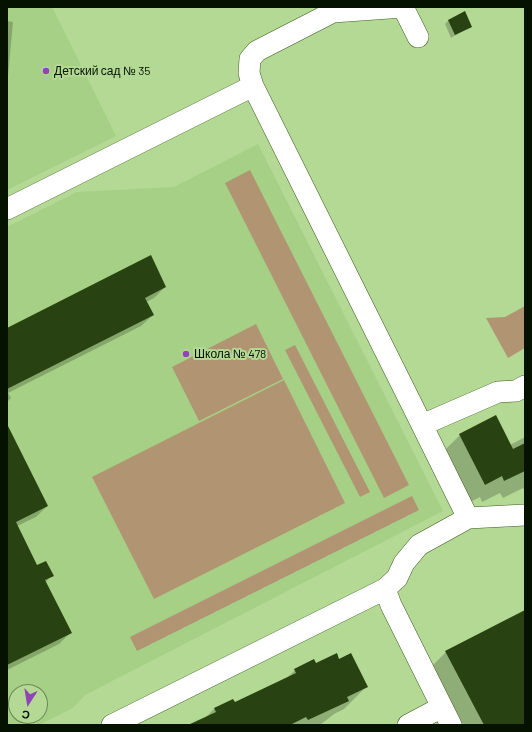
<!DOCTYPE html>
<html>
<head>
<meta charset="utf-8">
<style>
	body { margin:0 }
	#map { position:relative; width:532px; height:732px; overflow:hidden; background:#b3d995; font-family:Barlow,sans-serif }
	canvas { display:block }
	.frame { position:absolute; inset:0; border:8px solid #061200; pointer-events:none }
	.north { position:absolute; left:8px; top:684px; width:40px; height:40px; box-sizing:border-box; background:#b3d995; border:1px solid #6e8959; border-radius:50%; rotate:192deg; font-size:11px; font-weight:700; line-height:16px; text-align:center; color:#061200 }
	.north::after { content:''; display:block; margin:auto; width:14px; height:18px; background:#9045b7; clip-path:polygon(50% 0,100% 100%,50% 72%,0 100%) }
</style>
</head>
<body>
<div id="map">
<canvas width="532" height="732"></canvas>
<div class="frame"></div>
<div class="north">С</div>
</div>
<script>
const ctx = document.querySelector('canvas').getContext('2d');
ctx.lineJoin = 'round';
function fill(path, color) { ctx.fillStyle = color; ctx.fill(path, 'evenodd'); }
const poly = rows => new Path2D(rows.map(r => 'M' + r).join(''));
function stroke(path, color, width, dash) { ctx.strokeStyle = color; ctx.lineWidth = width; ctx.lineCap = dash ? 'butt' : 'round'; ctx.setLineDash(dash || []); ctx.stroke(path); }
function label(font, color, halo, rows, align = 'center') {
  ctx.font = font + ' Barlow,sans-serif'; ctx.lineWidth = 4; ctx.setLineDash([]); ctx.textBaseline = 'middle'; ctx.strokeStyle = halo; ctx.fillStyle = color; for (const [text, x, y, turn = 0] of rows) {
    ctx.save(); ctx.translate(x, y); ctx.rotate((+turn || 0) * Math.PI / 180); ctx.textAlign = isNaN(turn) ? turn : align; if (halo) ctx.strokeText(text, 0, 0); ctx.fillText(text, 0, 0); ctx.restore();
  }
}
const built = poly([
	[7,7,52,7,116,136,7,190],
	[258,144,443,511,85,695,73,708,39,725,7,725,7,227,77,192,174,187],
	[16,692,40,692,40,716,16,716]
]);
const green = poly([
	[250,170,409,485,384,498,225,183],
	[525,306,525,348,508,358,486,318,505,317],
	[256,324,283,379,199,421,172,367],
	[295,345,370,492,360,497,285,350],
	[284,380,345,503,154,599,92,477],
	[412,496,419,510,137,651,130,637]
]);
const shadow = poly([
	[449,20,471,26,451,38,445,24],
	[7,21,13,22,7,86],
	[165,287,154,298,146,302,153,315,141,326,8,393,11,398,7,402,7,329],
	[495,417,510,445,525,437,525,492,523,488,503,498,500,493,482,502,480,497,463,506,438,457,460,435],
	[7,426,47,506,36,517,17,526,37,566,52,575,45,583,70,633,59,644,7,670],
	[525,611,525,725,463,725,432,666,446,652],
	[339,660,366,687,344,709,334,714,320,725,194,725,205,718,214,709,233,700,235,704,286,679,295,670]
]);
const building = poly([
	[465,11,472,27,455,35,448,20],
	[151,255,166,287,145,298,154,315,7,389,7,328],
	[496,415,513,449,525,443,525,471,504,481,502,476,485,485,459,434],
	[7,424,48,506,16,522,37,565,46,561,54,576,45,580,72,633,7,665],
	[525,610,525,725,484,725,445,651],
	[337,653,339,659,351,653,368,687,347,697,349,701,308,720,306,717,290,725,188,725,216,712,214,708,233,699,235,702,296,673,294,669,314,659,316,663]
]);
const minor = poly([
	[331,7,333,12,403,7],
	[403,7,418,37],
	[333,12,257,51,250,59,249,73,253,86,422,425],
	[7,209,253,86],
	[468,518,422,425,498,392,516,391,525,386],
	[385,589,391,605,451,725],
	[112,725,385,589,397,578,404,563,419,545,468,518,525,515],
	[408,725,442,707]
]);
const markers = [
	[46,71,4,"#9045b7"],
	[186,354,4,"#9045b7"]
];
const poiNames = [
	["Детский сад № 35",54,71],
	["Школа № 478",194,354]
];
fill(built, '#a6d085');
fill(green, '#b19573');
fill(shadow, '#0003');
fill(building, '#294211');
stroke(minor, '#3c5d1d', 22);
stroke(minor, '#fff', 21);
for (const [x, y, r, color] of markers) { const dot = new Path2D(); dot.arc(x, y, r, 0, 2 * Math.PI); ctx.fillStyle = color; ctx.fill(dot); stroke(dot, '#b3d995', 1.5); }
label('12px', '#061200', '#b3d995', poiNames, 'left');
</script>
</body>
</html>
